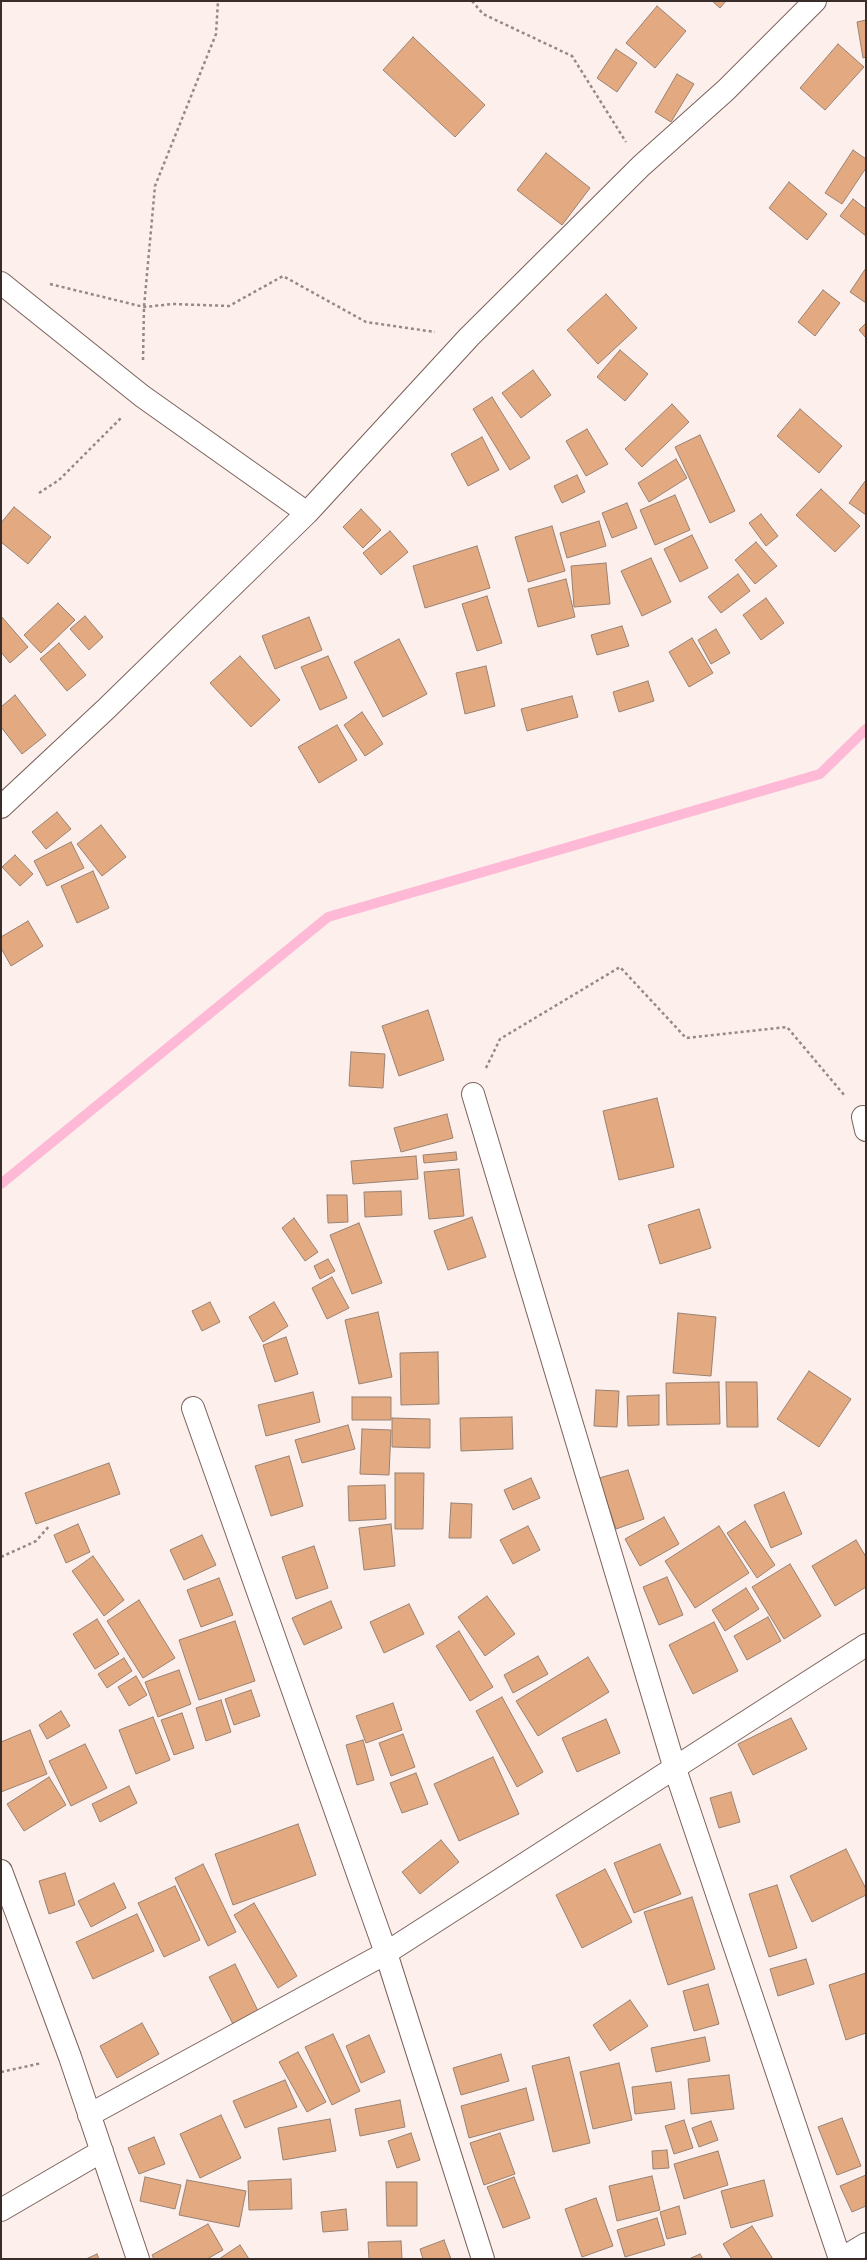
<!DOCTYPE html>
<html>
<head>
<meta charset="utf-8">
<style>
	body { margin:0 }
	#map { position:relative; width:867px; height:2260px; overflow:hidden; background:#fcefec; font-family:"Varela Round",sans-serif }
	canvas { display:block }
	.frame { position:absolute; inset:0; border:2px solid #392d2a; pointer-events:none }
</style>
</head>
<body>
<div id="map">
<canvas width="867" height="2260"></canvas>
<div class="frame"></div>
</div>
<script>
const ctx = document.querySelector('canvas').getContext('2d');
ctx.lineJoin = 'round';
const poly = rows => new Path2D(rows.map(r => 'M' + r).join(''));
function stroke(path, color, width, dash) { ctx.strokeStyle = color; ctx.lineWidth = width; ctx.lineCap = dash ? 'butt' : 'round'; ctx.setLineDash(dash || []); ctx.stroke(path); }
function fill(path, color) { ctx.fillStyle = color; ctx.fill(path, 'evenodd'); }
const stream = poly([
	[1,1184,328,917,820,774,866,729]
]);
const building = poly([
	[712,1,726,1,720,8,712,1],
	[657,6,686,31,655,68,626,43,657,6],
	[866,20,866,57,863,58,857,22,866,20],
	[413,37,485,105,455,137,383,70,413,37],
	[838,44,864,67,825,110,800,88,838,44],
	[616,49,637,63,617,92,597,78,616,49],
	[677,74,694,84,671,122,655,112,677,74],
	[853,150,866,159,866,168,842,204,825,193,853,150],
	[546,153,590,188,562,225,517,190,546,153],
	[789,182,827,214,807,240,769,208,789,182],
	[853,199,866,209,866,236,840,216,853,199],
	[866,268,866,303,850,292,866,268],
	[823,290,840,303,815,336,798,322,823,290],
	[606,294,637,328,598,364,567,330,606,294],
	[866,323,866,338,859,330,866,323],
	[620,350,648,374,625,401,597,377,620,350],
	[533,370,551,395,521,418,502,393,533,370],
	[492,397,530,458,510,470,473,409,492,397],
	[672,404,689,422,642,467,625,449,672,404],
	[800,409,842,446,819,473,777,436,800,409],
	[587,429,608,464,586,476,566,441,587,429],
	[700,435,735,511,710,523,675,447,700,435],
	[482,437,499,470,468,486,451,454,482,437],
	[676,459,687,478,649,502,638,483,676,459],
	[577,475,585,492,562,503,554,486,577,475],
	[866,480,866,515,849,503,866,480],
	[821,489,860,526,835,552,796,515,821,489],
	[675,495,690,530,655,545,640,510,675,495],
	[627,503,637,528,612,538,602,513,627,503],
	[14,507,51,537,28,564,1,542,1,523,14,507],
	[361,509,381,530,363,548,343,527,361,509],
	[761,514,778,536,766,546,749,523,761,514],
	[599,521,606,546,567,558,560,533,599,521],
	[552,526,565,571,528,582,515,537,552,526],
	[390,531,408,552,381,575,363,553,390,531],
	[692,535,708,568,680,582,664,549,692,535],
	[756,542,777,566,755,584,735,560,756,542],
	[477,546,490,588,425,608,413,566,477,546],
	[651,558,671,602,642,616,621,571,651,558],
	[606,563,610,604,574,607,571,566,606,563],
	[738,574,750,591,721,613,708,597,738,574],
	[566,579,575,617,538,627,528,589,566,579],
	[487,596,502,643,477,651,462,604,487,596],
	[766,598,784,623,761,640,743,615,766,598],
	[58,603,75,620,41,653,24,635,58,603],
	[1,616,28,647,10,663,1,652,1,616],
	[85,616,103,637,89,650,70,629,85,616],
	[309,617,322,650,275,669,262,636,309,617],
	[622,626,629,646,597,655,591,635,622,626],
	[716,629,730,653,711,664,698,640,716,629],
	[692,638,713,673,689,687,669,652,692,638],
	[399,639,427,694,383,717,354,662,399,639],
	[59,643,86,675,67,691,40,659,59,643],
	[240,656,280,700,251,727,210,683,240,656],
	[328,656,347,698,320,710,301,667,328,656],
	[486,666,495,706,465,714,456,673,486,666],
	[648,681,654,701,619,712,613,692,648,681],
	[15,695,46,735,22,754,1,727,1,707,15,695],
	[572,696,578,717,527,731,521,709,572,696],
	[362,712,383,744,365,756,344,725,362,712],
	[337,725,357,760,319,783,298,747,337,725],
	[57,812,71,829,46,849,32,832,57,812],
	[101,825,126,857,102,876,77,844,101,825],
	[71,842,84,868,47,886,34,861,71,842],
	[15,855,33,874,20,886,2,867,15,855],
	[93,871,109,908,77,923,61,886,93,871],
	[28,921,43,946,11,966,1,948,1,937,28,921],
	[428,1010,444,1060,399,1076,382,1026,428,1010],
	[351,1052,385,1054,383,1088,349,1086,351,1052],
	[657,1098,674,1167,619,1180,603,1111,657,1098],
	[447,1114,453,1138,401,1152,394,1128,447,1114],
	[456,1152,457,1160,424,1163,423,1155,456,1152],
	[416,1156,418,1179,353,1184,351,1161,416,1156],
	[459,1169,464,1216,429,1219,424,1172,459,1169],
	[401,1191,402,1215,365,1217,364,1192,401,1191],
	[327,1195,347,1195,348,1222,328,1223,327,1195],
	[699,1209,711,1248,660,1264,648,1225,699,1209],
	[472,1217,486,1257,448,1270,434,1231,472,1217],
	[294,1218,318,1252,305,1261,282,1228,294,1218],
	[359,1223,382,1283,352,1294,330,1235,359,1223],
	[328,1259,335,1271,320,1279,314,1266,328,1259],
	[332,1277,349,1308,327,1319,312,1288,332,1277],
	[210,1302,220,1322,202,1331,192,1311,210,1302],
	[274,1302,288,1326,263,1342,249,1317,274,1302],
	[378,1312,392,1377,359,1384,345,1320,378,1312],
	[678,1313,716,1317,711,1376,673,1373,678,1313],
	[286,1337,298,1374,275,1382,263,1345,286,1337],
	[438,1352,439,1404,401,1405,400,1353,438,1352],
	[809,1371,851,1399,819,1447,777,1419,809,1371],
	[719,1382,720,1424,667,1425,666,1383,719,1382],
	[726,1382,757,1382,758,1427,727,1427,726,1382],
	[596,1390,619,1391,617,1427,594,1426,596,1390],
	[313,1392,320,1422,266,1436,258,1405,313,1392],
	[659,1395,659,1425,628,1426,627,1396,659,1395],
	[352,1397,391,1397,391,1420,352,1420,352,1397],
	[512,1417,513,1449,461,1451,460,1418,512,1417],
	[392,1418,430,1419,430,1448,392,1447,392,1418],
	[348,1425,355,1449,302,1463,295,1440,348,1425],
	[362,1429,391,1430,389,1475,360,1474,362,1429],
	[289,1456,303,1506,271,1516,255,1466,289,1456],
	[109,1463,120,1494,36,1524,25,1493,109,1463],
	[628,1470,644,1519,616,1529,599,1478,628,1470],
	[395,1473,424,1473,423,1529,395,1529,395,1473],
	[531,1478,540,1498,513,1510,504,1490,531,1478],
	[385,1485,386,1519,349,1521,348,1486,385,1485],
	[784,1492,802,1534,771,1548,754,1505,784,1492],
	[451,1503,472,1504,471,1538,449,1538,451,1503],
	[664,1517,679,1544,640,1566,625,1539,664,1517],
	[745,1521,775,1565,757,1578,727,1533,745,1521],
	[78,1524,90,1552,66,1563,54,1535,78,1524],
	[391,1524,395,1566,364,1570,359,1528,391,1524],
	[528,1526,540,1550,513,1564,500,1540,528,1526],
	[719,1526,749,1573,695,1608,665,1561,719,1526],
	[202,1535,216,1565,184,1580,170,1550,202,1535],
	[856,1540,866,1557,866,1587,835,1606,812,1566,856,1540],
	[314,1546,328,1588,296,1599,282,1557,314,1546],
	[93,1556,124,1600,104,1616,72,1571,93,1556],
	[790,1564,821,1616,784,1639,752,1587,790,1564],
	[667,1577,683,1615,659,1625,643,1587,667,1577],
	[219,1578,233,1615,201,1627,187,1590,219,1578],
	[746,1588,759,1609,725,1631,712,1610,746,1588],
	[487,1596,515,1634,485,1656,458,1617,487,1596],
	[139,1600,175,1658,143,1678,107,1621,139,1600],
	[331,1601,342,1628,304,1645,292,1618,331,1601],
	[409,1604,424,1634,384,1653,370,1622,409,1604],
	[768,1617,781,1641,747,1660,734,1636,768,1617],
	[97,1619,119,1654,95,1669,73,1634,97,1619],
	[235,1621,255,1681,199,1700,179,1640,235,1621],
	[714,1622,738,1671,693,1694,669,1645,714,1622],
	[459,1631,493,1687,470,1701,436,1646,459,1631],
	[538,1656,548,1674,513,1693,504,1675,538,1656],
	[588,1657,609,1692,538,1736,516,1701,588,1657],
	[124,1658,132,1671,107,1688,98,1674,124,1658],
	[179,1670,191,1704,158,1717,145,1682,179,1670],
	[136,1676,147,1695,129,1706,118,1687,136,1676],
	[251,1690,260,1716,234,1725,225,1699,251,1690],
	[502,1697,543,1772,517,1787,476,1711,502,1697],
	[221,1700,231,1732,206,1741,196,1708,221,1700],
	[393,1703,402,1730,366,1743,356,1716,393,1703],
	[61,1711,70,1726,47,1739,39,1725,61,1711],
	[182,1713,194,1748,174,1755,161,1720,182,1713],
	[153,1717,170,1760,136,1774,119,1730,153,1717],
	[791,1718,807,1749,753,1775,738,1744,791,1718],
	[606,1719,620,1753,577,1772,562,1738,606,1719],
	[30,1730,47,1774,1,1792,1,1742,30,1730],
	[403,1734,415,1767,391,1776,379,1743,403,1734],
	[363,1740,374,1780,357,1785,346,1745,363,1740],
	[85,1744,107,1788,71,1806,49,1761,85,1744],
	[493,1757,519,1814,459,1841,434,1784,493,1757],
	[416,1773,428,1804,402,1813,390,1783,416,1773],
	[49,1777,66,1805,24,1831,7,1804,49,1777],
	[129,1786,137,1803,100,1822,92,1804,129,1786],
	[731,1792,740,1822,719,1828,710,1798,731,1792],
	[298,1824,316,1875,233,1905,215,1854,298,1824],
	[441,1840,459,1862,420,1894,402,1872,441,1840],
	[660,1844,681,1894,634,1913,614,1863,660,1844],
	[846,1849,866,1889,866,1895,812,1922,790,1876,846,1849],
	[203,1864,236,1932,208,1946,175,1878,203,1864],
	[605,1869,632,1922,582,1948,556,1895,605,1869],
	[65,1873,75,1905,49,1914,39,1881,65,1873],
	[114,1883,126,1908,91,1927,78,1901,114,1883],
	[777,1885,797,1948,769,1957,749,1894,777,1885],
	[175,1886,200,1940,164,1957,138,1903,175,1886],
	[692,1897,715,1969,668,1985,644,1912,692,1897],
	[254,1903,297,1976,278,1988,234,1915,254,1903],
	[137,1914,154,1951,93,1979,76,1942,137,1914],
	[806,1959,814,1984,778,1996,770,1969,806,1959],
	[235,1964,260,2015,235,2028,209,1977,235,1964],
	[866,1973,866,2033,846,2040,829,1985,866,1973],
	[708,1984,719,2024,694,2031,683,1991,708,1984],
	[630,2000,648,2026,610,2051,593,2025,630,2000],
	[142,2023,159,2054,117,2078,100,2046,142,2023],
	[333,2034,360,2091,332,2105,305,2047,333,2034],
	[369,2035,385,2072,361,2083,346,2046,369,2035],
	[705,2037,710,2061,656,2072,651,2048,705,2037],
	[298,2052,326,2102,307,2112,279,2062,298,2052],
	[501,2054,509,2081,461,2095,453,2068,501,2054],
	[569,2057,590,2143,553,2152,532,2066,569,2057],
	[619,2063,632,2120,593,2129,580,2072,619,2063],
	[729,2075,734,2109,691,2114,688,2079,729,2075],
	[285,2080,297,2107,245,2128,233,2101,285,2080],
	[671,2082,675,2109,635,2114,632,2087,671,2082],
	[526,2088,534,2120,469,2138,461,2106,526,2088],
	[400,2100,405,2127,360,2136,355,2109,400,2100],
	[221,2115,241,2158,200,2178,180,2134,221,2115],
	[842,2118,861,2166,837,2175,818,2127,842,2118],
	[330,2119,336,2151,283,2160,278,2128,330,2119],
	[684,2120,693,2148,674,2154,665,2126,684,2120],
	[711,2121,718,2140,699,2147,692,2128,711,2121],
	[411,2133,420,2160,397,2168,388,2141,411,2133],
	[500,2133,515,2174,484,2185,470,2143,500,2133],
	[154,2137,165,2164,139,2174,128,2148,154,2137],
	[667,2150,669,2168,653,2169,652,2151,667,2150],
	[718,2151,728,2185,684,2199,674,2164,718,2151],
	[866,2175,866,2206,852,2212,840,2186,866,2175],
	[652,2176,660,2210,617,2221,609,2186,652,2176],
	[145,2177,181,2185,175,2209,140,2201,145,2177],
	[514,2177,530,2218,503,2228,487,2187,514,2177],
	[291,2179,292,2209,249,2210,248,2181,291,2179],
	[187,2180,246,2191,239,2227,179,2215,187,2180],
	[764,2180,773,2216,731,2228,721,2191,764,2180],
	[386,2182,417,2182,417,2226,387,2226,386,2182],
	[596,2198,613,2246,582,2257,565,2209,596,2198],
	[679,2206,686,2234,667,2239,660,2212,679,2206],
	[346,2209,348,2230,323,2232,321,2212,346,2209],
	[657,2218,665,2245,625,2257,617,2230,657,2218],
	[208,2224,223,2250,207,2259,154,2259,152,2255,208,2224],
	[752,2226,773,2259,732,2259,723,2244,752,2226],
	[444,2240,451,2259,423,2259,420,2249,444,2240],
	[401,2241,402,2259,369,2259,368,2242,401,2241],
	[240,2245,249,2259,219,2259,240,2245],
	[97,2254,99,2259,86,2259,97,2254],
	[700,2254,703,2259,689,2259,700,2254]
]);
const path = poly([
	[472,1,483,14,572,56,626,142],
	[50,284,144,307,173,304,229,306,283,276,366,322,435,332],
	[143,360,144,307,155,186,216,34,218,1],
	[39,493,59,480,122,417],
	[486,1068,500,1039,620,967,686,1038,787,1027,845,1096],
	[1,1557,36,1541,50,1525],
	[1,2072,42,2063]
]);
const minor = poly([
	[1,283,142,396,307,513],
	[1,807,106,709,307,513,469,337,641,166,726,90,815,1],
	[473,1094,675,1769,840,2259],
	[863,1117,866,1130],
	[193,1408,386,1953,483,2259],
	[1,1871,70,2057,138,2259],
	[89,2115,386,1953,866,1645],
	[1,2210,102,2151],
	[841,2259,866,2244]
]);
stroke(stream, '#feb9d6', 10);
fill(building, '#e3a981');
stroke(building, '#998273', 1);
stroke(minor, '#7b615a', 24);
stroke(path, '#958986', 2.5, [3, 3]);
stroke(minor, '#fff', 22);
</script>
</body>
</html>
